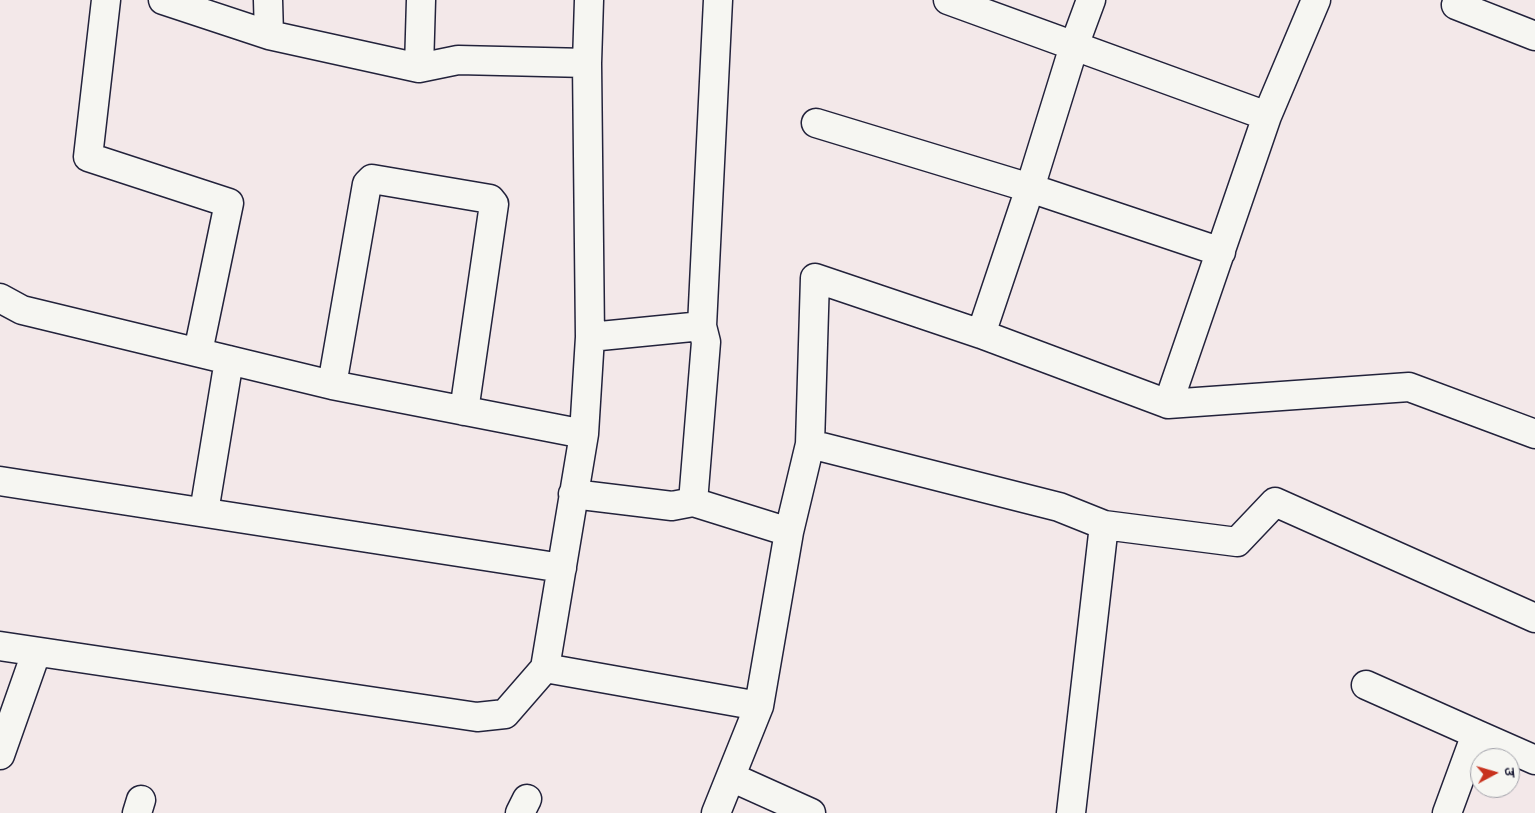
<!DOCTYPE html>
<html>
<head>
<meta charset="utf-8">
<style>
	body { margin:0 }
	#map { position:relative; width:1535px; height:813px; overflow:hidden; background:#f3e8e9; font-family:Kalam,"Playpen Sans Deva",sans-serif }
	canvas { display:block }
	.north { position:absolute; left:1470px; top:748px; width:50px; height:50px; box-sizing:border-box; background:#f6f6f2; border:1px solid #a1a1a9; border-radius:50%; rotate:84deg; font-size:14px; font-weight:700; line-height:20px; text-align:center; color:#22223b }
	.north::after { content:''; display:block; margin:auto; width:18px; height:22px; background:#c8321e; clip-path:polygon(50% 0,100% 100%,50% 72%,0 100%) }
</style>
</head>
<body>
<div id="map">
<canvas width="1535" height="813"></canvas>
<div class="north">उ</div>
</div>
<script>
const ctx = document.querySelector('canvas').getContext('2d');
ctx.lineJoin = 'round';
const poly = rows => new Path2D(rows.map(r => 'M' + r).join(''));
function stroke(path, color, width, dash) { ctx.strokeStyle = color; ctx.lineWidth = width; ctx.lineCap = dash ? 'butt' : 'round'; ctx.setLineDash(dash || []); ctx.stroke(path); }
const minor = poly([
	[106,0,88,157,229,203,198,352],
	[163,0,269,35],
	[268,0,269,35,419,68,458,60,587,63],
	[589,0,587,63,590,337,584,434,545,668,759,706],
	[948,0,1267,116],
	[1458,0,1456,5,1535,36],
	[419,68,421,0],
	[816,123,1030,188,1221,252],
	[0,298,22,310,332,385,584,434],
	[981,334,1030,188,1074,46,1091,0],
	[590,337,702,326],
	[332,385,367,184,372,179,490,199,494,204,464,411],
	[1168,404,1267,116,1316,0],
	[810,444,1059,507,1104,525,1237,542,1275,502,1535,618],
	[0,481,562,568],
	[573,494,672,506,693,502,789,532],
	[693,502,706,342,702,326,718,0],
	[204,512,229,360],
	[0,646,477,717,505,714,545,668],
	[1366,685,1476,734],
	[0,755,36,653],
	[731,777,811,813],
	[137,813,141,800],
	[520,813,527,799],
	[716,813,759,706,789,532,810,444,815,278,981,334,1168,404,1409,387,1535,434],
	[1071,813,1104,525],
	[1447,813,1476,734,1535,760]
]);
stroke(minor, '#22223b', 31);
stroke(minor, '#f6f6f2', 28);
</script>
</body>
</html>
